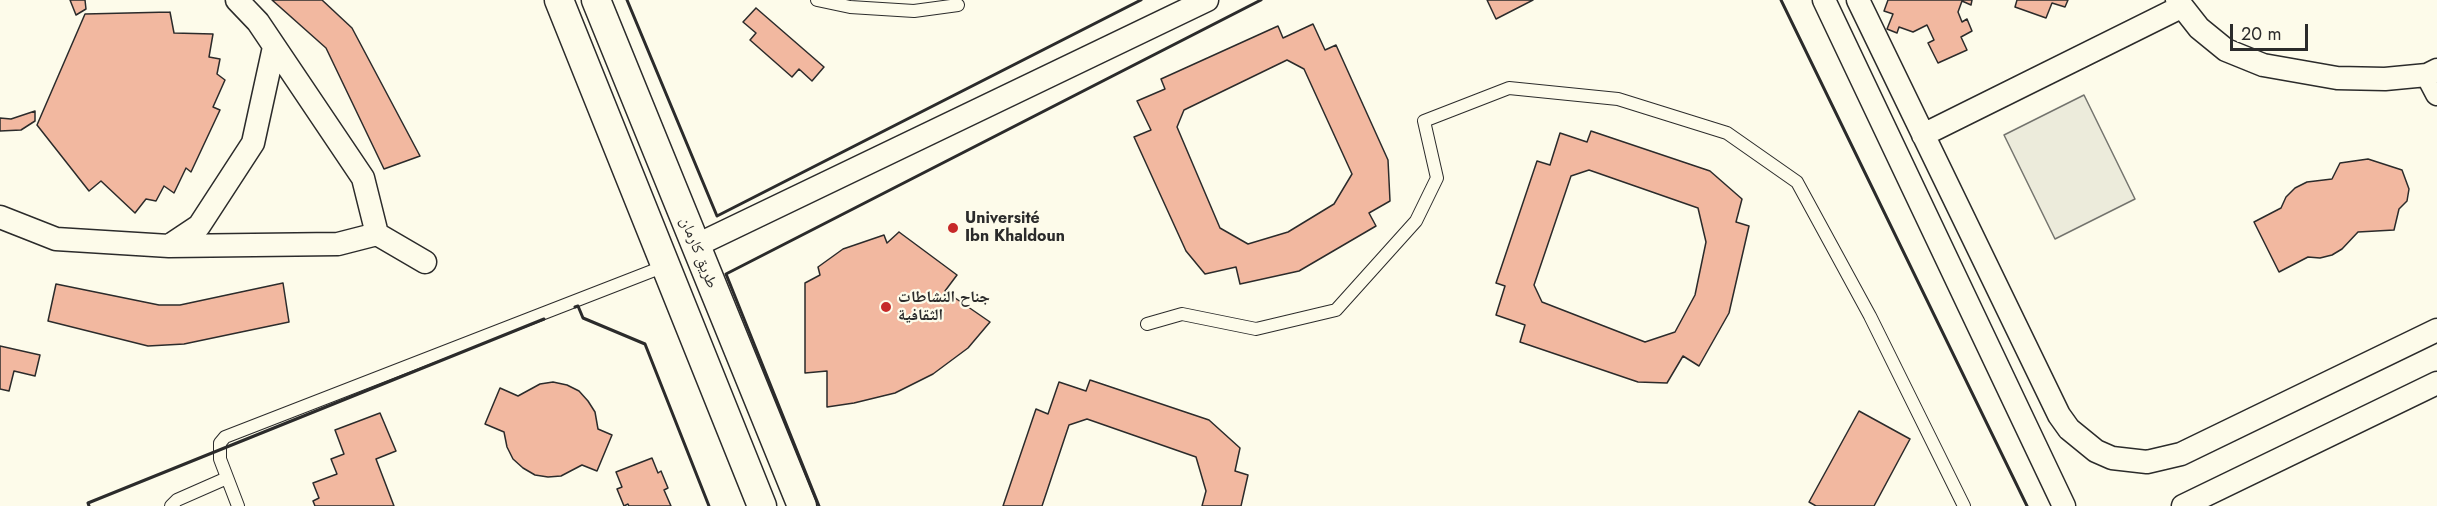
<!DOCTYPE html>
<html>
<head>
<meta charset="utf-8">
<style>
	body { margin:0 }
	#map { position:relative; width:2437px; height:506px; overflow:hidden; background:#fdfbea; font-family:Jost,sans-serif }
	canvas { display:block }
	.scale { position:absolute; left:2230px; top:24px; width:78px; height:27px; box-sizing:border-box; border:3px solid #2b2b2b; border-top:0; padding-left:8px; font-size:18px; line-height:21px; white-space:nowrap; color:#2b2b2b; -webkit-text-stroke:4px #fdfbea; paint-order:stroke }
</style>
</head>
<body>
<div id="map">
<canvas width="2437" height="506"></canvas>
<div class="scale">20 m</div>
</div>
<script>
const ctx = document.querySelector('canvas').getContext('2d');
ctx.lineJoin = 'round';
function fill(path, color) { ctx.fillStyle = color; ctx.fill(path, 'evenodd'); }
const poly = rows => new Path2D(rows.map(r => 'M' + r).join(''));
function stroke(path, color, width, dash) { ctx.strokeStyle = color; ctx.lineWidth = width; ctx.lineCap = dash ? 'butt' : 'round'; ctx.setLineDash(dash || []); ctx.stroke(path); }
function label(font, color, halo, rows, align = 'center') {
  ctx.font = font + ' Jost,"Noto Naskh Arabic",sans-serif'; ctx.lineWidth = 4.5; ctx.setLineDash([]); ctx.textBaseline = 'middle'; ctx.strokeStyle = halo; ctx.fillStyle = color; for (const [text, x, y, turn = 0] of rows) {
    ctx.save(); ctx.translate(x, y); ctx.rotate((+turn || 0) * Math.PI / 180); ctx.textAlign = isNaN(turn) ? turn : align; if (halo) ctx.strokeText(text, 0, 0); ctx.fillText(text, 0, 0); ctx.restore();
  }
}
const green = poly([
	[2084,95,2135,199,2055,239,2004,135,2084,95]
]);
const building = poly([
	[70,0,85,0,86,9,76,15,70,0],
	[272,0,322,0,352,28,420,156,384,169,326,48,272,0],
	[1487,0,1533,0,1496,19,1487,0],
	[1888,0,1972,0,1971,5,1962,1,1958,12,1962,22,1967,19,1972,31,1961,37,1967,50,1938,63,1928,43,1934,40,1927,25,1913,32,1899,27,1897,33,1887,29,1893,14,1884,11,1888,0],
	[2017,0,2068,0,2065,7,2052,3,2046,18,2015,7,2017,0],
	[756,8,824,67,812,81,799,69,792,77,750,40,756,33,743,22,756,8],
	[170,12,174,33,213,34,209,57,220,59,217,74,225,80,213,107,220,110,191,172,186,168,174,193,164,186,156,201,146,199,135,213,101,181,89,191,37,125,85,14,170,12],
	[1313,24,1325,50,1336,45,1388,160,1390,201,1369,213,1376,226,1299,271,1240,284,1236,267,1205,274,1186,251,1134,137,1151,130,1137,101,1165,89,1161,79,1278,26,1283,38,1313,24],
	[1287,60,1304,69,1352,174,1334,204,1288,232,1248,244,1220,228,1177,127,1184,110,1287,60],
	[35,111,35,121,21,130,0,131,0,118,11,119,35,111],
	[1591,131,1710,171,1742,199,1736,222,1749,226,1729,313,1699,366,1683,356,1667,383,1638,382,1520,342,1525,325,1496,315,1505,286,1496,283,1537,161,1550,165,1560,133,1587,142,1591,131],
	[1589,170,1698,208,1706,242,1695,295,1675,332,1645,342,1542,302,1534,285,1571,176,1589,170],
	[2368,159,2402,170,2409,189,2407,201,2399,209,2394,230,2358,232,2342,249,2332,255,2320,258,2308,257,2279,272,2254,222,2281,208,2286,197,2295,188,2307,182,2332,179,2340,163,2368,159],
	[899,232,957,275,945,291,990,322,968,348,933,374,895,393,854,403,827,407,827,371,805,373,805,283,820,275,818,267,843,249,884,235,887,243,899,232],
	[283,283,289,322,184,344,148,346,48,321,56,284,159,305,180,305,283,283],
	[0,346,40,355,35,376,14,371,9,391,0,389,0,346],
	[1090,380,1209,420,1240,448,1235,471,1248,475,1241,506,1202,506,1206,491,1196,457,1087,419,1069,425,1042,506,1003,506,1036,409,1048,414,1059,382,1086,391,1090,380],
	[553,382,567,385,579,391,588,401,595,412,598,429,612,435,597,471,582,465,561,476,548,477,535,475,523,468,513,459,507,447,504,432,485,424,500,388,518,396,540,384,553,382],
	[1859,411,1910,439,1874,506,1816,506,1809,502,1859,411],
	[380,413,396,451,376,459,394,506,315,506,313,501,319,498,313,483,337,474,331,459,344,454,335,430,380,413],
	[652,458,658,473,661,471,668,488,664,490,671,506,629,506,628,504,624,506,617,489,622,487,616,472,652,458]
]);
const service = poly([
	[817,0,850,7,914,11,958,5],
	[1147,324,1182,314,1256,329,1336,310,1416,221,1437,178,1424,121,1509,88,1618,99,1727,133,1797,182,1870,316,1964,506],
	[171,506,177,500,227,478],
	[238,506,220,459,220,443,225,437,665,266]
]);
const minor = poly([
	[237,0,258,22,363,178,377,234],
	[1824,0,2064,506],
	[1858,0,2059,415,2069,429,2096,451,2112,458,2147,462,2181,454,2437,330],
	[2177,0,2199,28,2226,50,2263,65,2337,78,2385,79,2427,75,2437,70],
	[2427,75,2437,94],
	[1923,135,2181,7],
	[0,217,56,239,169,246,338,244,377,234,425,262],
	[169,246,199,226,253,143,274,47],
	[695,246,1207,0],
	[2183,506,2437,383]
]);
const tertiary = poly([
	[559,0,762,506],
	[596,0,802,506]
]);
const wall = poly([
	[627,0,717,216,1141,0],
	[1781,0,2027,506],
	[575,307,578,306,583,318,645,344,709,506],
	[89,506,88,503,544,319],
	[819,506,726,274,1261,0]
]);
const markers = [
	[953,228,6,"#c62828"],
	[886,307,6,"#c62828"]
];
const poiNames = [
	["Université",965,219],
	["Ibn Khaldoun",965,237],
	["جناح النشاطات",898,298],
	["الثقافية",898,316]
];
const streetNames = [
	["طريق كارمان",698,253,68]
];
fill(green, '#ecebdb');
stroke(green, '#74746e', 1.5);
fill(building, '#f2b8a0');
stroke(building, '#2b2b2b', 1.5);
stroke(service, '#2b2b2b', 14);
stroke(minor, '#2b2b2b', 25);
stroke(tertiary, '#2b2b2b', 31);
stroke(service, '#fdfbea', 12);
stroke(minor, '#fdfbea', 22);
stroke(tertiary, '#fdfbea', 28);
stroke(wall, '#2b2b2b', 3);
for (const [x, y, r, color] of markers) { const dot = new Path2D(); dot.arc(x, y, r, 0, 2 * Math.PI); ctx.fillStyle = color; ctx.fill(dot); stroke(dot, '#fdfbea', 2); }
label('bold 16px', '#2b2b2b', '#fdfbea', poiNames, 'left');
label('16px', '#2b2b2b', '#fdfbea', streetNames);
</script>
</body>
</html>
